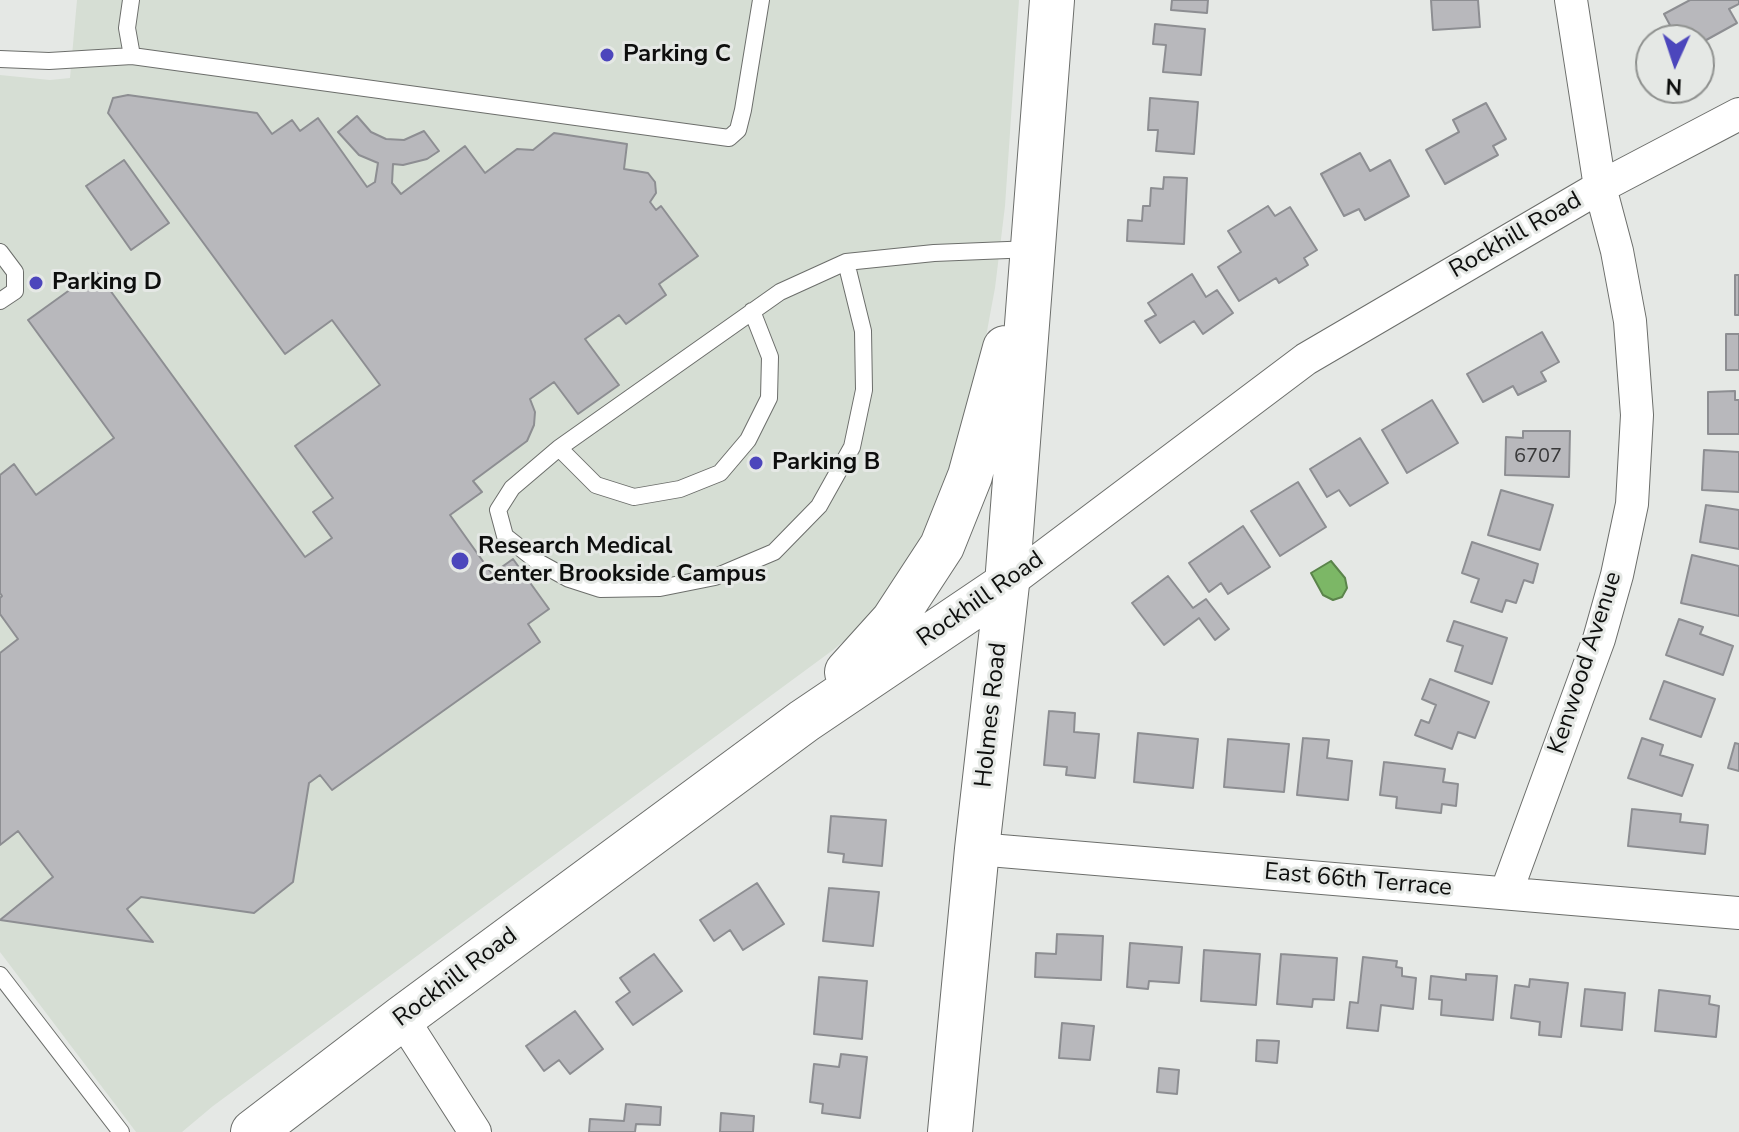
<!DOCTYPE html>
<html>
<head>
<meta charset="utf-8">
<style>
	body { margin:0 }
	#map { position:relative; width:1739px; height:1132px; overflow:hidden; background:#e5e8e5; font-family:"Nunito Sans",sans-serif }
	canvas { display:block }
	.north { position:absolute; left:1635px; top:24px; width:80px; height:80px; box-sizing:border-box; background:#e5e8e5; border:2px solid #8f918f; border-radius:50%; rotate:183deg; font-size:22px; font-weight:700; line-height:32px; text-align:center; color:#0d0e0d }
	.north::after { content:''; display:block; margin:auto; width:28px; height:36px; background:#4c46bc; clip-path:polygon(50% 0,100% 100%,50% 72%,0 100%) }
</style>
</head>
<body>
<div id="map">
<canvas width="1739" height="1132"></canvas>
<div class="north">N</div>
</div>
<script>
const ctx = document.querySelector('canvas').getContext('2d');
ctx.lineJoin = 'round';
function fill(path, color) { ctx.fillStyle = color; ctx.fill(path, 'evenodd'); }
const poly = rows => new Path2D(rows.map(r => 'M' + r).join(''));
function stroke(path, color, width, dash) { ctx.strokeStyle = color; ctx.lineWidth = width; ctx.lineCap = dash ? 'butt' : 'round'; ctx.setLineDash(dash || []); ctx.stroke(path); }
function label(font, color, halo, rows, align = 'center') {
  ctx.font = font + ' "Nunito Sans",sans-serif'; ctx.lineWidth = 6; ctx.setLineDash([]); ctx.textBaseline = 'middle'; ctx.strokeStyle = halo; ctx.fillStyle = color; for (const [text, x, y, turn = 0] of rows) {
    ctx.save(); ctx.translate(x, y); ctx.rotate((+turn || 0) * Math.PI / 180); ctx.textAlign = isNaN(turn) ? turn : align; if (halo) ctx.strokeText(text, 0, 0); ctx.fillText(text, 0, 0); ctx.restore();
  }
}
const built = poly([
	[77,0,1019,0,1005,206,995,288,982,358,953,485,885,607,833,650,213,1106,182,1132,136,1132,0,952,0,75,50,80,70,78]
]);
const water = poly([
	[1331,561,1345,578,1347,588,1342,597,1333,600,1323,595,1311,573,1331,561]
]);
const building = poly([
	[1172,0,1208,0,1207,13,1171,10,1172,0],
	[1431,0,1478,0,1480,27,1433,30,1431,0],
	[1690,0,1739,0,1739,4,1729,9,1737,23,1699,44,1699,40,1678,40,1664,14,1690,0],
	[1155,24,1205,29,1201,75,1163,72,1166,45,1153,44,1155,24],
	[128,95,257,113,272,134,292,120,300,131,318,118,367,187,375,182,378,163,359,155,338,132,357,116,371,132,386,139,404,140,424,131,439,151,427,159,403,165,393,164,392,183,401,194,465,146,485,173,517,149,533,150,554,133,627,144,624,169,648,173,655,182,656,193,650,202,656,210,661,206,698,256,659,284,666,295,626,324,619,315,585,339,619,385,578,414,554,382,530,399,535,412,534,425,527,441,473,481,482,492,450,515,492,574,513,559,549,609,528,624,540,642,332,790,320,775,309,783,293,882,254,913,141,897,127,909,153,942,0,920,53,877,18,831,0,845,0,653,18,639,0,614,0,598,2,596,0,593,0,475,14,464,36,495,114,438,28,320,96,271,305,557,332,538,313,512,333,498,295,446,380,385,332,320,285,354,108,113,113,98,128,95],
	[1150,98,1198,102,1194,154,1156,151,1158,130,1148,130,1150,98],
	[1486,103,1506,139,1493,146,1498,155,1445,184,1426,150,1459,132,1453,120,1486,103],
	[1360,153,1370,171,1390,160,1409,196,1365,220,1359,209,1344,216,1321,174,1360,153],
	[124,160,169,223,131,250,86,186,124,160],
	[1164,177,1187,178,1184,244,1127,241,1128,220,1142,221,1143,206,1150,206,1151,188,1163,189,1164,177],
	[1268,206,1275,216,1290,207,1317,250,1304,258,1308,265,1279,283,1276,278,1239,301,1218,267,1241,252,1228,231,1268,206],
	[1192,274,1206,297,1217,290,1233,313,1203,334,1194,321,1160,343,1145,321,1156,315,1148,303,1192,274],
	[1735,275,1739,275,1739,315,1735,315,1735,275],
	[1542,332,1559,362,1541,372,1546,381,1518,395,1513,386,1483,402,1467,374,1542,332],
	[1726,334,1739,334,1739,370,1726,370,1726,334],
	[1735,391,1735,400,1739,400,1739,434,1708,434,1708,392,1735,391],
	[1432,400,1458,443,1407,473,1382,430,1432,400],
	[1523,431,1570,431,1569,477,1505,475,1506,437,1523,438,1523,431],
	[1360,438,1388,483,1350,506,1339,490,1327,497,1310,469,1360,438],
	[1704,450,1739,452,1739,492,1702,490,1704,450],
	[1298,482,1326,527,1280,556,1251,511,1298,482],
	[1501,490,1553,505,1540,550,1488,535,1501,490],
	[1706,505,1739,510,1739,549,1700,542,1706,505],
	[1243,526,1270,567,1228,594,1221,583,1209,592,1189,563,1243,526],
	[1472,542,1538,564,1533,583,1524,580,1516,603,1506,600,1502,612,1471,602,1479,579,1462,573,1472,542],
	[1692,555,1739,566,1739,616,1681,603,1692,555],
	[1168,576,1193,608,1206,599,1229,629,1215,640,1199,618,1164,645,1132,603,1168,576],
	[1679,619,1703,627,1700,634,1733,646,1723,675,1666,655,1679,619],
	[1454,621,1507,638,1492,684,1455,671,1463,646,1447,641,1454,621],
	[1430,679,1489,702,1475,738,1458,732,1452,749,1415,735,1421,720,1429,723,1436,705,1422,699,1430,679],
	[1664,681,1715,699,1701,737,1650,719,1664,681],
	[1049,711,1075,713,1074,732,1099,734,1095,778,1066,775,1067,767,1044,765,1049,711],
	[1138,733,1198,739,1193,788,1134,782,1138,733],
	[1303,738,1329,740,1327,758,1352,761,1348,800,1297,795,1303,738],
	[1642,738,1663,745,1660,755,1693,765,1682,796,1628,778,1642,738],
	[1228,739,1289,744,1284,792,1224,787,1228,739],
	[1735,743,1739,744,1739,771,1728,768,1735,743],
	[1384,762,1445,769,1443,782,1458,784,1456,806,1442,804,1441,813,1396,808,1397,797,1380,795,1384,762],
	[1632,809,1681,814,1680,822,1708,825,1705,854,1628,846,1632,809],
	[831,816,886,820,882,866,843,862,844,854,828,852,831,816],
	[757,883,784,924,743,950,730,930,714,941,700,920,757,883],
	[829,888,879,892,873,946,823,941,829,888],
	[1057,934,1103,936,1101,980,1035,977,1036,953,1056,954,1057,934],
	[1130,943,1182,947,1179,983,1149,981,1148,989,1127,987,1130,943],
	[1204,950,1260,954,1256,1005,1201,1001,1204,950],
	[654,954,682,991,633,1025,616,1002,630,992,620,978,654,954],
	[1281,954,1337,958,1334,1000,1313,999,1312,1007,1277,1004,1281,954],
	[1363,957,1397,961,1396,967,1402,968,1402,976,1416,978,1413,1009,1381,1005,1378,1031,1347,1028,1350,1002,1358,1003,1363,957],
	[1466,974,1497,976,1493,1020,1441,1015,1442,1000,1429,999,1431,976,1466,980,1466,974],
	[819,977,867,981,862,1039,814,1034,819,977],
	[1530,979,1568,983,1561,1037,1539,1035,1540,1022,1511,1018,1515,985,1529,987,1530,979],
	[1585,989,1625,993,1622,1030,1581,1026,1585,989],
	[1659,990,1710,996,1709,1004,1719,1006,1716,1037,1655,1031,1659,990],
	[575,1011,603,1049,570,1074,559,1060,544,1071,526,1046,575,1011],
	[1062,1023,1094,1026,1090,1060,1059,1058,1062,1023],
	[1257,1040,1279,1041,1277,1063,1256,1061,1257,1040],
	[841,1054,867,1057,860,1118,822,1113,823,1104,810,1102,814,1064,839,1067,841,1054],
	[1159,1068,1179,1070,1177,1094,1157,1092,1159,1068],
	[626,1104,661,1107,660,1125,636,1124,635,1132,589,1132,590,1119,624,1121,626,1104],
	[721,1113,754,1116,753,1132,720,1132,721,1113]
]);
const lane = poly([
	[131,0,127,28,132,56,729,138,738,130,743,110,761,0],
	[0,59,49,61,132,56],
	[0,252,15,272,15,291,0,301],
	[752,311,770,357,769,398,748,440,720,473,680,489,634,497,596,485,559,448,512,488,498,510,505,536,538,562,569,579,600,589,660,588,715,577,774,552,819,506,852,447,864,390,863,331,846,262],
	[559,448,780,292,846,262,934,253,1032,249],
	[0,975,121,1132]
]);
const street = poly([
	[1007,584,1306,359,1600,187,1739,114],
	[977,849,1739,913],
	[1506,893,1599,639,1617,575,1632,504,1637,415,1630,321,1617,251,1600,187,1571,0],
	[402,1018,475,1132]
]);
const secondary = poly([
	[847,672,893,621,942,546,970,476,1005,348],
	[253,1132,402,1018,804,721,1007,584],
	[950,1132,977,849,1007,584,1052,0]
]);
const markers = [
	[607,55,8,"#4c46bc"],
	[36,283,8,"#4c46bc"],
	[756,463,8,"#4c46bc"],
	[460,561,10,"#4c46bc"]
];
const numberNames = [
	["6707",1538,457]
];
const poiNames = [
	["Parking C",623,55],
	["Parking D",52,283],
	["Parking B",772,463],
	["Research Medical",478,547],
	["Center Brookside Campus",478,575]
];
const streetNames = [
	["Rockhill Road",1516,236,-30],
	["Rockhill Road",981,600,-35],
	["Kenwood Avenue",1586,663,-72],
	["Holmes Road",992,715,-84],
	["East 66th Terrace",1358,881,5],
	["Rockhill Road",456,978,-37]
];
fill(built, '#d6ded4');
fill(water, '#7cb766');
stroke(water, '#5b844b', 2);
fill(building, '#b8b8bc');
stroke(building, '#8d8e92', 2);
stroke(lane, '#6c6e6b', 18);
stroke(street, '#6c6e6b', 34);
stroke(secondary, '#6c6e6b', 46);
stroke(lane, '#fff', 16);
stroke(street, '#fff', 32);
stroke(secondary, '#fff', 44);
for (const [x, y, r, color] of markers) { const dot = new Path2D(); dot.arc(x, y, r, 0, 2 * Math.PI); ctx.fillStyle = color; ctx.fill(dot); stroke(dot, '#e5e8e5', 3); }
label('20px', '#383839', null, numberNames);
label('bold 24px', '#0d0e0d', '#e5e8e5', poiNames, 'left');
label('24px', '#0d0e0d', '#e5e8e5', streetNames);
</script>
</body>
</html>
